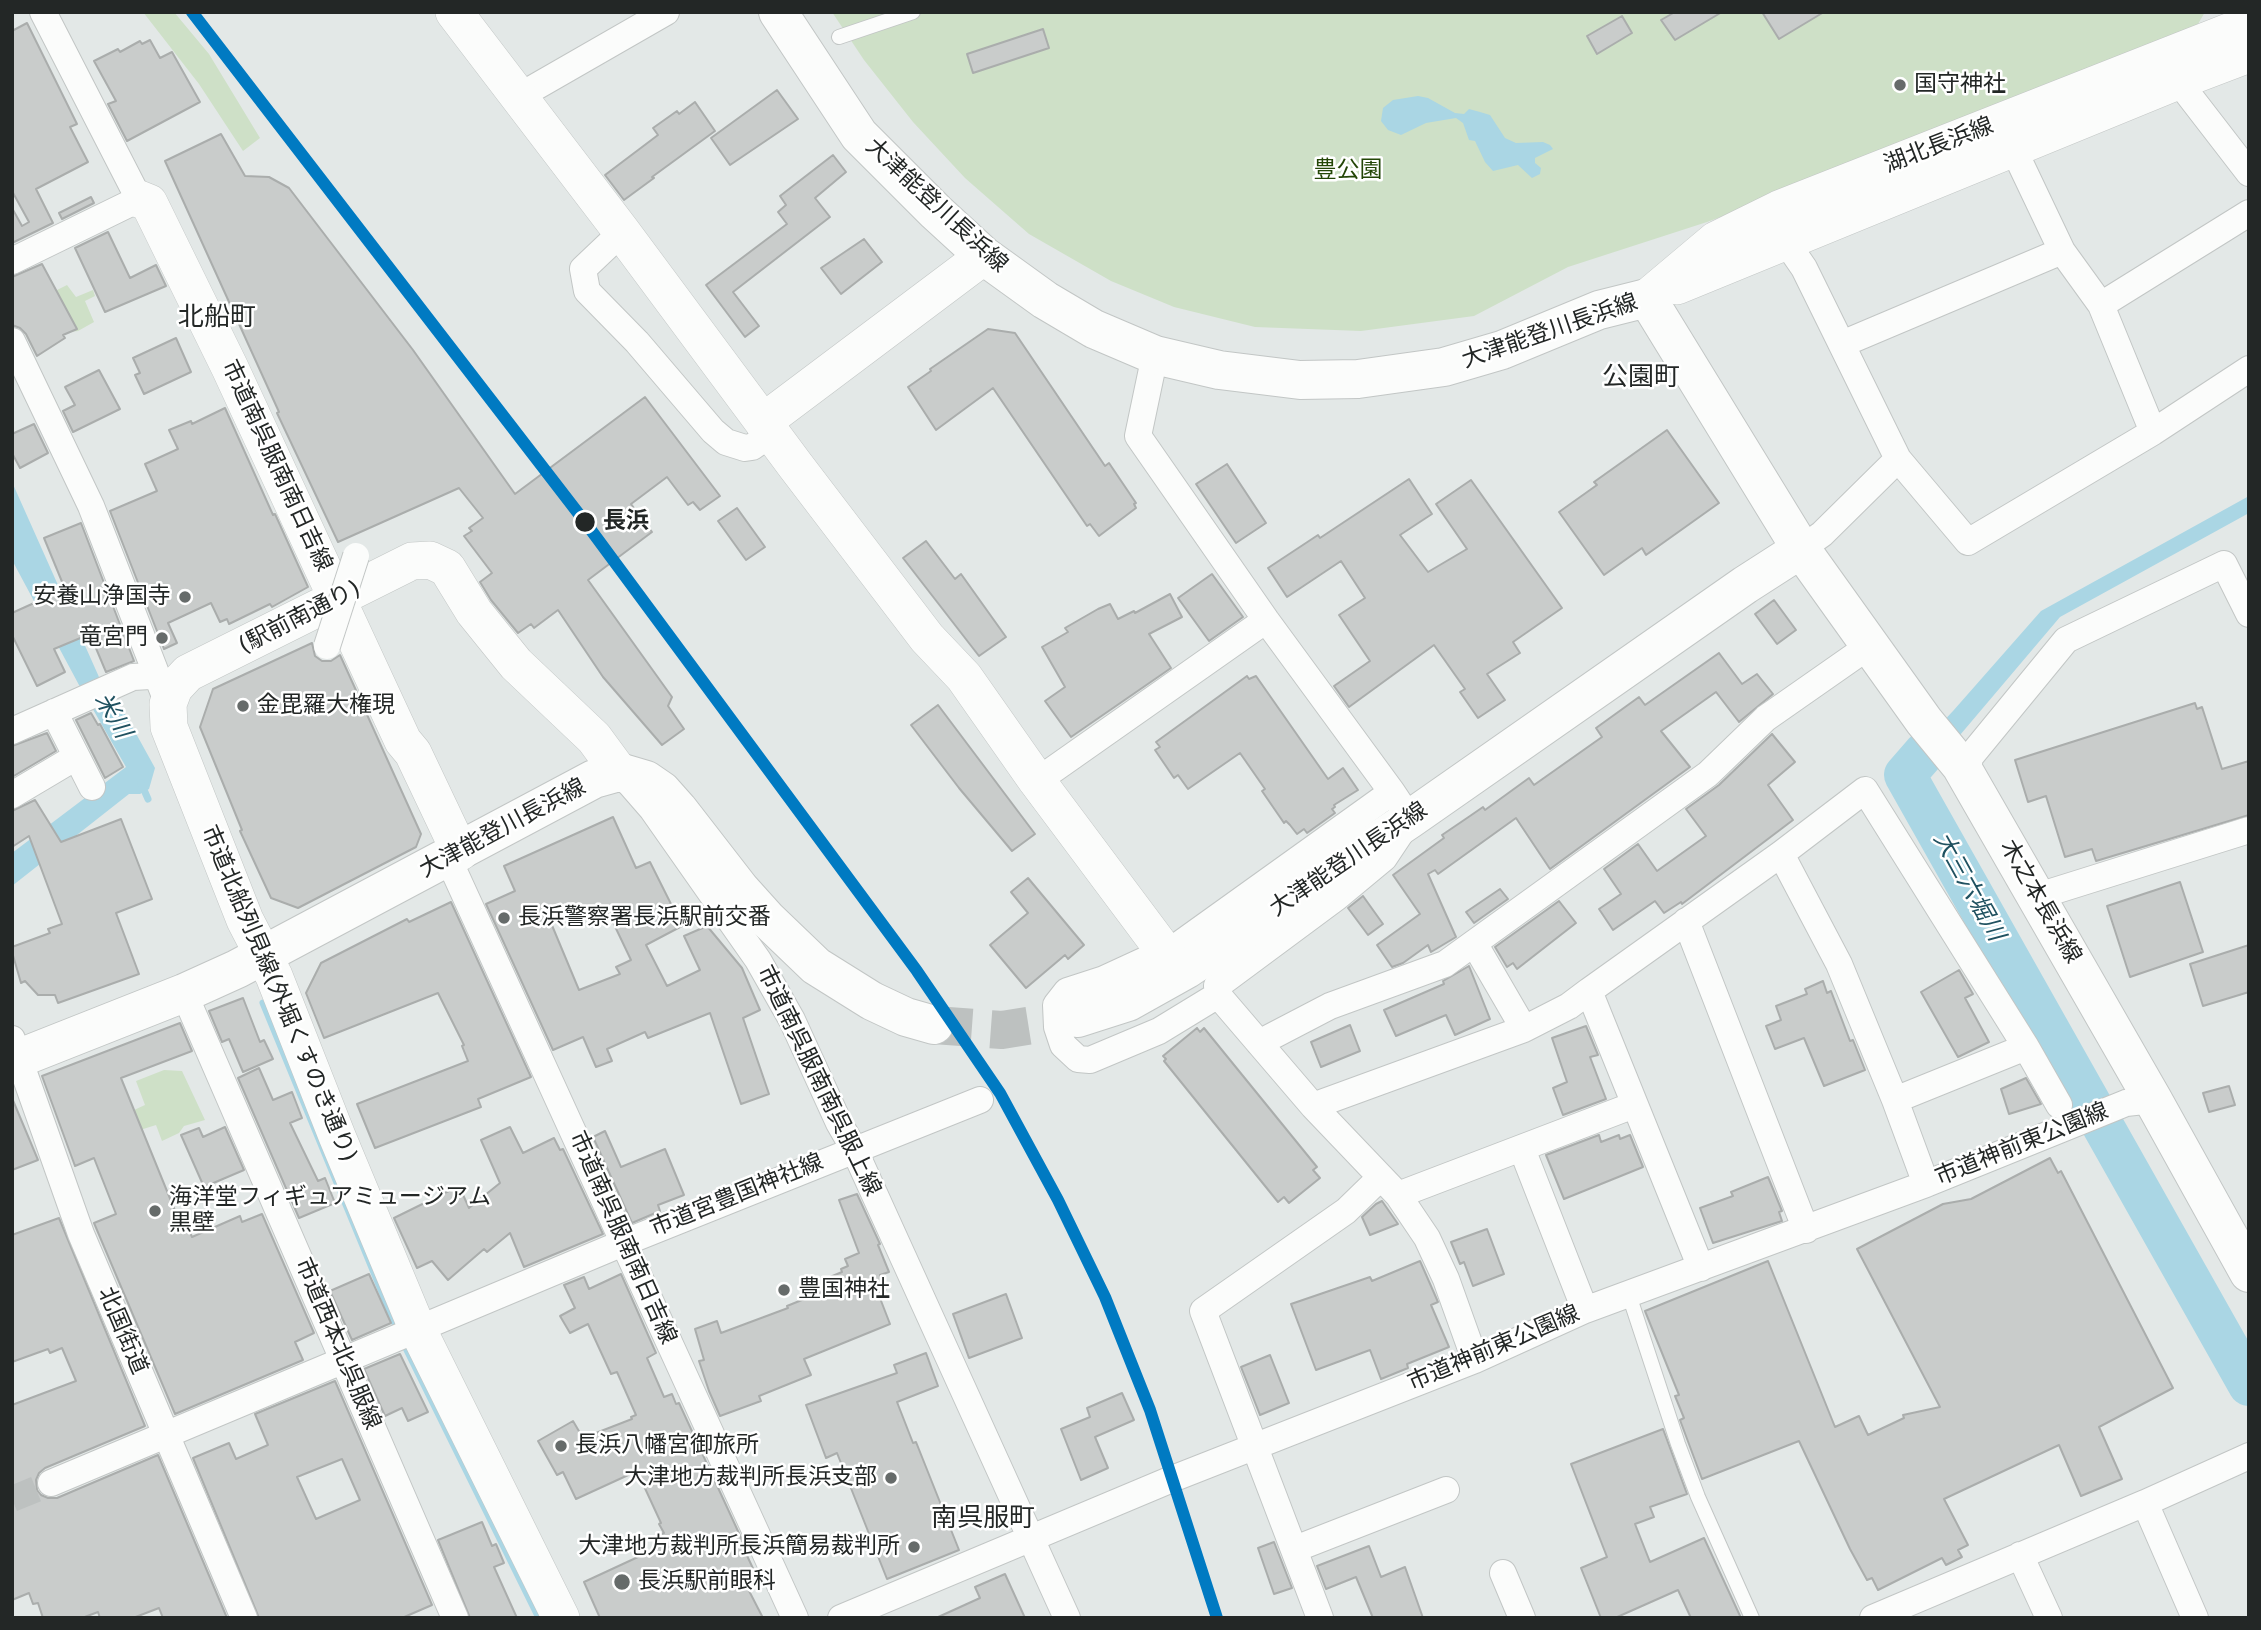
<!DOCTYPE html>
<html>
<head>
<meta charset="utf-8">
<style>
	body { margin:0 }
	#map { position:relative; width:2261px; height:1630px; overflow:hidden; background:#e3e8e7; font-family:"DejaVu Sans",sans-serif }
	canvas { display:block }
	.frame { position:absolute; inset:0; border:14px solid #232726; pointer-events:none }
</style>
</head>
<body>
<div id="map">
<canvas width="2261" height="1630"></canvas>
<div class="frame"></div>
</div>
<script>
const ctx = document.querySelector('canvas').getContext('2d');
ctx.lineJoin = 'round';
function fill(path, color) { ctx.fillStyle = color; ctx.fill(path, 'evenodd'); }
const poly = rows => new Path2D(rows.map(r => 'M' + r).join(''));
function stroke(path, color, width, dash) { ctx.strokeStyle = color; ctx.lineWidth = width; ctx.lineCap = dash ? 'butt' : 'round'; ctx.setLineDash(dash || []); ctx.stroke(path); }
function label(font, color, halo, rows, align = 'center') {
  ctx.font = font + ' "DejaVu Sans","Noto Sans JP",sans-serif'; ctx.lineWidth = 5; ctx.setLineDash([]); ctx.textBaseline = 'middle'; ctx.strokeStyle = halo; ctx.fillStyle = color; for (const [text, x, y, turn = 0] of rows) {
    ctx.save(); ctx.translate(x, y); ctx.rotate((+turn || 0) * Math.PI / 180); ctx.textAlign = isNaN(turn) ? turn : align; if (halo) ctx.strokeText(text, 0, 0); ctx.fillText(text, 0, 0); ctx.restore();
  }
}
const green = poly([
	[143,12,174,12,209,54,260,138,243,151,199,84],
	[832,12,2205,12,2191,36,1834,175,1707,222,1568,267,1474,316,1361,331,1255,327,1174,307,1111,281,1029,234,965,178,913,122,864,60],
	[67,285,76,297,93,290,95,296,85,301,94,322,78,331,70,332,47,295],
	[164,1070,182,1071,205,1120,184,1126,179,1133,162,1141,156,1125,121,1136,134,1110,145,1105,136,1081]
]);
const water = poly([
	[1418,96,1428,98,1455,113,1464,114,1469,109,1480,112,1490,115,1505,138,1516,143,1543,142,1550,145,1553,149,1535,158,1535,163,1541,168,1540,174,1532,178,1518,165,1493,171,1485,162,1475,141,1469,140,1463,123,1456,118,1426,123,1401,135,1388,130,1381,121,1383,108,1393,100],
	[12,482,99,677,123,710,155,768,149,789,140,794,129,794,12,886,12,853,126,767,79,685,12,560],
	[2249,496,2249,513,2060,617,1927,774,1926,788,1909,806,1889,779,1953,711,2041,611]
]);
const stream = poly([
	[141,783,148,799],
	[263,1003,398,1331],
	[403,1342,539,1618]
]);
const river = poly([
	[1925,752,1905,775,2249,1385]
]);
const building = poly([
	[1675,12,1722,12,1675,40,1661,20,1675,12],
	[1762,12,1824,12,1779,39,1762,12],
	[1622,16,1632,33,1597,54,1587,36,1622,16],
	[27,23,77,124,70,127,88,162,36,189,53,223,12,243,12,208,22,226,29,222,12,191,12,31,27,23],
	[1043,29,1049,48,973,73,967,54,1043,29],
	[150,40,160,58,172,52,200,102,127,141,108,104,116,101,94,61,118,49,120,52,140,41,142,44,150,40],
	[777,90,798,119,730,165,711,138,777,90],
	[695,102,715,131,652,177,654,178,624,200,605,175,658,135,653,128,677,111,679,114,695,102],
	[221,134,245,176,269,177,289,188,413,350,515,494,645,397,720,496,700,510,693,502,688,505,667,477,631,504,652,532,588,580,672,697,668,706,684,729,662,745,603,677,558,610,534,628,531,624,518,633,491,600,480,582,492,573,464,536,472,531,469,528,483,518,459,488,338,542,277,413,279,412,165,161,221,134],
	[833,155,846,172,815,198,830,217,733,292,759,326,745,337,706,285,787,224,778,212,786,205,780,196,833,155],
	[91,197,94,203,62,219,59,213,91,197],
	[108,232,130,278,156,265,166,286,105,312,75,248,108,232],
	[864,239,882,262,841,294,821,268,864,239],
	[42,264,77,329,63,335,65,338,37,356,26,334,20,328,12,325,12,277,42,264],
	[988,329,1015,333,1105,466,1109,463,1136,503,1134,504,1136,508,1099,536,1090,524,1087,526,993,388,936,430,908,387,931,371,930,369,988,329],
	[176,338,191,372,144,394,135,375,140,373,133,358,176,338],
	[99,370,120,409,73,432,63,411,75,405,65,387,99,370],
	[225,408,273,515,275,514,308,587,272,607,270,604,229,624,227,619,220,622,211,603,168,623,177,643,164,649,110,511,157,491,145,464,178,449,169,430,191,421,192,424,225,408],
	[34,424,48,453,20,468,12,453,12,434,34,424],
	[1667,430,1719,503,1646,555,1642,548,1604,575,1559,512,1597,485,1594,482,1667,430],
	[1227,464,1266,523,1236,543,1196,484,1227,464],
	[1409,479,1432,514,1400,535,1428,572,1467,549,1436,504,1471,480,1562,608,1513,642,1520,653,1487,674,1505,700,1478,718,1460,692,1465,689,1434,645,1349,707,1334,686,1370,661,1339,615,1365,598,1341,561,1287,597,1268,568,1318,535,1320,538,1409,479],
	[737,508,765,547,746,560,718,521,737,508],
	[81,523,134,661,106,672,90,634,54,649,65,672,37,686,12,635,12,613,65,589,44,538,81,523],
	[926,541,955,579,961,574,1006,637,979,656,903,558,926,541],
	[1212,574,1243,617,1209,641,1178,598,1212,574],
	[1170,594,1182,617,1149,634,1171,668,1071,737,1045,701,1065,687,1042,647,1068,632,1065,628,1098,609,1110,604,1118,619,1134,611,1135,613,1170,594],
	[1774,600,1796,630,1777,644,1755,614,1774,600],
	[312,643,315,656,322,661,331,661,340,655,421,834,416,847,298,908,271,898,240,831,242,830,200,727,213,689,312,643],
	[1719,653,1742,684,1757,674,1773,694,1739,722,1716,692,1661,731,1690,767,1550,869,1516,818,1438,874,1435,870,1428,874,1456,937,1431,952,1428,945,1403,963,1392,967,1377,945,1420,914,1393,875,1444,838,1442,835,1470,816,1483,807,1485,810,1529,778,1534,785,1602,737,1596,728,1639,697,1645,705,1719,653],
	[1247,676,1249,679,1256,676,1328,779,1343,768,1358,790,1334,805,1335,807,1332,809,1335,813,1307,833,1304,829,1297,834,1290,825,1286,821,1284,823,1262,791,1265,789,1240,753,1188,789,1178,775,1174,778,1155,750,1160,747,1156,742,1247,676],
	[2195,703,2197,709,2202,707,2222,769,2249,761,2249,815,2096,861,2092,849,2065,857,2046,796,2028,802,2015,760,2195,703],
	[938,705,1035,834,1012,851,959,788,911,725,938,705],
	[91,713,98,725,100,724,123,767,105,778,76,720,91,713],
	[47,733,56,751,12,777,12,746,47,733],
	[1772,734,1795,762,1768,785,1793,820,1682,904,1681,902,1664,913,1655,901,1613,930,1599,909,1621,894,1604,869,1638,844,1657,871,1706,836,1686,809,1719,785,1772,734],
	[35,800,61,842,121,819,152,899,116,913,139,974,58,1003,55,995,38,995,25,981,21,983,12,952,12,947,50,933,48,929,62,924,29,836,12,847,12,811,35,800],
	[613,817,636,868,650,862,682,926,646,945,667,986,700,970,684,936,707,926,742,968,760,1010,743,1018,769,1094,741,1104,710,1013,648,1038,645,1032,607,1049,612,1061,596,1067,583,1037,553,1050,486,904,515,891,504,866,613,817],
	[589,907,595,919,607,913,608,917,610,916,631,960,616,967,620,974,579,990,551,923,589,907],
	[1028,878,1084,945,1068,959,1065,955,1026,988,990,945,1028,913,1011,892,1028,878],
	[2180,882,2203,952,2130,977,2107,906,2180,882],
	[1500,889,1508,899,1474,923,1466,912,1500,889],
	[1363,896,1383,924,1368,935,1348,908,1363,896],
	[1559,901,1576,923,1517,969,1513,963,1507,967,1495,947,1559,901],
	[451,902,531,1077,478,1099,481,1107,375,1148,357,1104,468,1061,462,1046,464,1045,438,993,324,1038,306,993,321,963,407,919,409,922,451,902],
	[2249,945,2249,992,2203,1006,2190,964,2249,945],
	[1469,966,1490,1019,1455,1035,1446,1015,1396,1036,1384,1010,1444,984,1443,981,1469,966],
	[1959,970,1973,994,1965,998,1989,1042,1958,1057,1921,992,1959,970],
	[1823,981,1827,993,1831,991,1850,1041,1853,1040,1865,1070,1824,1086,1804,1038,1775,1049,1766,1026,1781,1020,1776,1006,1807,994,1805,989,1823,981],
	[243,998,260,1042,264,1040,273,1059,243,1072,229,1039,222,1042,209,1011,243,998],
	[180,1023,192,1051,121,1078,180,1223,185,1221,192,1237,240,1216,242,1222,262,1214,314,1333,295,1342,303,1360,175,1414,94,1223,116,1214,94,1158,75,1166,42,1076,180,1023],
	[1350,1025,1360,1051,1321,1067,1311,1042,1350,1025],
	[1586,1026,1598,1055,1590,1057,1606,1099,1563,1115,1553,1088,1567,1082,1552,1038,1586,1026],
	[1197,1028,1200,1032,1204,1028,1317,1167,1313,1170,1320,1178,1289,1203,1284,1197,1278,1202,1164,1061,1166,1059,1163,1056,1197,1028],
	[259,1068,273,1100,292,1092,302,1118,290,1123,318,1181,325,1178,335,1203,299,1218,238,1078,259,1068],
	[2026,1078,2041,1104,2009,1114,2001,1089,2026,1078],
	[2229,1086,2235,1105,2209,1112,2203,1093,2229,1086],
	[12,1098,38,1160,12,1170,12,1098],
	[225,1127,244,1170,204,1187,181,1135,199,1128,203,1137,225,1127],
	[510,1127,523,1153,554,1138,560,1150,563,1149,603,1234,524,1267,510,1233,487,1252,484,1249,448,1280,432,1261,417,1268,394,1218,459,1186,469,1208,500,1183,481,1140,510,1127],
	[605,1131,621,1167,665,1149,684,1195,658,1205,660,1211,632,1223,593,1137,605,1131],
	[1599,1135,1601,1142,1619,1135,1620,1139,1630,1135,1643,1167,1564,1199,1546,1155,1599,1135],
	[2050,1158,2058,1173,2061,1171,2173,1388,2099,1427,2122,1479,2081,1496,2059,1445,1944,1499,1968,1545,1958,1550,1962,1557,1946,1565,1942,1558,1878,1590,1872,1578,1867,1580,1850,1549,1799,1441,1702,1479,1680,1420,1684,1418,1675,1396,1679,1395,1645,1311,1768,1261,1835,1427,1859,1416,1868,1435,1904,1418,1903,1415,1940,1407,1857,1249,1943,1204,1971,1199,2050,1158],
	[1768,1177,1782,1211,1779,1212,1782,1221,1713,1243,1700,1208,1733,1196,1731,1192,1768,1177],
	[857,1194,880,1244,878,1245,889,1272,880,1275,886,1290,878,1293,890,1324,804,1359,811,1375,759,1396,761,1401,720,1416,709,1391,699,1361,704,1360,695,1329,717,1321,721,1333,788,1308,787,1306,834,1287,830,1277,842,1272,841,1269,848,1266,845,1259,859,1253,839,1200,857,1194],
	[1382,1201,1398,1224,1370,1235,1362,1217,1376,1204,1382,1201],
	[59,1218,145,1426,45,1468,39,1473,36,1480,37,1490,41,1495,48,1498,57,1498,158,1455,227,1618,163,1618,159,1608,133,1618,100,1618,98,1612,82,1618,43,1618,38,1603,33,1604,29,1593,12,1600,12,1405,76,1381,62,1348,50,1353,48,1349,12,1362,12,1235,59,1218],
	[1487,1229,1504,1274,1473,1286,1464,1262,1460,1264,1451,1242,1487,1229],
	[1420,1261,1438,1302,1431,1305,1449,1347,1407,1364,1408,1368,1381,1379,1370,1350,1316,1370,1291,1304,1370,1277,1372,1281,1420,1261],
	[369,1274,391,1323,352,1340,330,1291,369,1274],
	[621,1274,656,1353,647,1358,664,1397,672,1394,676,1404,679,1403,743,1542,741,1543,758,1579,746,1585,763,1618,600,1618,584,1582,666,1544,661,1534,664,1533,659,1524,661,1523,637,1471,576,1499,563,1472,557,1475,538,1441,573,1421,583,1438,632,1419,631,1417,636,1415,617,1372,611,1374,588,1324,570,1333,560,1316,575,1308,564,1285,584,1277,589,1289,621,1274],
	[1006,1294,1022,1338,969,1358,953,1314,1006,1294],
	[926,1353,938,1386,897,1402,913,1443,916,1442,959,1550,887,1579,837,1453,826,1458,806,1405,897,1373,894,1365,926,1353],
	[400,1354,428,1412,408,1421,402,1408,385,1416,364,1369,400,1354],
	[1270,1355,1289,1403,1260,1415,1241,1367,1270,1355],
	[335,1381,432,1605,402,1618,259,1618,193,1458,229,1443,236,1459,268,1445,255,1414,335,1381],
	[342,1459,360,1500,316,1519,297,1477,342,1459],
	[1122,1393,1134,1420,1095,1437,1108,1468,1081,1480,1061,1429,1090,1417,1087,1408,1122,1393],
	[1663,1429,1687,1494,1650,1507,1654,1517,1635,1524,1650,1562,1704,1538,1741,1618,1691,1618,1678,1590,1615,1618,1601,1618,1581,1568,1607,1557,1571,1464,1663,1429],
	[482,1522,492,1546,496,1544,504,1563,494,1567,517,1618,470,1618,438,1540,482,1522],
	[1274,1542,1292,1588,1274,1594,1258,1548,1274,1542],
	[1369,1546,1381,1577,1405,1567,1423,1618,1373,1618,1356,1577,1326,1589,1317,1566,1369,1546],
	[1005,1574,1025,1618,936,1618,980,1598,975,1587,1005,1574]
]);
const streetTunnel = poly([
	[12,1499,51,1483]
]);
const primaryTunnel = poly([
	[934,1025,1002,1030,1078,1018]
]);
const lane = poly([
	[839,37,913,12],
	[1629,1295,1678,1444,1698,1497,1752,1618]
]);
const street = poly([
	[2178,81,2249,173],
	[518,97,666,12],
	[2013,148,2062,251,2101,305,2153,432],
	[622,232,583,269,587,291,637,342,713,431,726,442,745,448,752,447,772,433],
	[1786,242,1804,268,1898,459],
	[12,261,139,199,43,12],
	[2101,305,2249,213],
	[12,341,91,506,168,704],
	[1842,344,2062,251],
	[1155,355,1138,436,1266,620,1392,792],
	[1801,549,1822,534,1898,459,1968,542,2153,432,2249,369],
	[54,712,92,787],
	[12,731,133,677,150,676,170,685],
	[1967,775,1970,757,2066,640,2224,564,2249,614],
	[625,778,652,809,758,960,792,1020,839,1123,854,1149,1067,1618],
	[1037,781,1266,620],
	[12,795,76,757],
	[1781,854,1839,964,1895,1100,1926,1184],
	[448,858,795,1618],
	[2041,903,2051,892,2249,830],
	[1686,921,1806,1230],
	[1474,943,1524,1029,1569,1006,1589,991,1701,1268],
	[1589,991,1781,854,1865,790,2026,1047,1895,1100],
	[184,993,455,1618],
	[1218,995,1217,986,1337,897,1384,858,1410,819,1392,792,1180,944,1104,979,1067,991,1056,1005,1057,1027,1063,1045,1078,1059,1090,1060,1159,1031,1218,995,1313,1106,1398,1195,1427,1238,1446,1279,1475,1360],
	[12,1039,81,1234,244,1618],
	[1259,1043,1330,1006,1445,964,1708,774,1766,718,1869,646],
	[2026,1047,2059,1105],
	[1313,1106,1524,1029],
	[1522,1149,1585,1310],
	[1398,1195,1634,1105],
	[51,1483,623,1243,980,1100],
	[2145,1503,2195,1618],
	[1295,1549,1446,1490],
	[2020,1555,2049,1618],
	[1503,1573,1522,1618],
	[841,1618,1172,1479,1475,1360,1585,1310,1926,1184,2126,1103,2153,1100],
	[1320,1618,1203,1311,1346,1211,1381,1177],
	[1873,1618,2145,1503,2249,1456]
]);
const secondary = poly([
	[454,12,622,232,795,465,927,638,964,677,1037,781,1164,951],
	[139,199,149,203,230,368,403,741,413,753,460,852],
	[1677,286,2178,81,2249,54],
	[1647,298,1716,240,1779,209,2249,24],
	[763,422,984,256],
	[561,1618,417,1328,337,1136,274,976,245,920,169,727,168,704,174,688,188,673,412,561,430,560,447,568,474,612,516,664,594,738,619,772]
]);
const primary = poly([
	[778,12,859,135,936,212,984,256,1045,300,1094,329,1155,355,1219,370,1300,380,1358,379,1444,367,1502,350,1599,310,1647,298,1801,549,1924,721,1961,766,2153,1100,2249,1273],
	[1078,1018,1128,1002,1187,969,1410,819,1745,585,1801,549],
	[12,1061,184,993,237,969,594,779,619,772,646,780,662,791,678,809,740,889,767,919,816,966,872,1001,906,1017,934,1025]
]);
const streetBridge = poly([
	[327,646,356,556]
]);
const rail1 = poly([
	[192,12,585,522,917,971,1000,1093,1058,1200,1105,1297,1150,1410,1217,1618]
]);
const markers = [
	[1900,85,7,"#666b6a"],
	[585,522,11,"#232726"],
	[185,597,7,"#666b6a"],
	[162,638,7,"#666b6a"],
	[243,706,7,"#666b6a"],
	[504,918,7,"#666b6a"],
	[155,1211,7,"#666b6a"],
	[784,1290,7,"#666b6a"],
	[561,1446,7,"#666b6a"],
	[891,1478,7,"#666b6a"],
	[914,1547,7,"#666b6a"],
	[622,1582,9,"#666b6a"]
];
const poiNames = [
	["国守神社",1914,85],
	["安養山浄国寺",171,597,"right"],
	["竜宮門",148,638,"right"],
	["金毘羅大権現",257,706],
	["長浜警察署長浜駅前交番",518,918],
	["海洋堂フィギュアミュージアム",169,1198],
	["黒壁",169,1224],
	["豊国神社",798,1290],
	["長浜八幡宮御旅所",575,1446],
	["大津地方裁判所長浜支部",877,1478,"right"],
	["大津地方裁判所長浜簡易裁判所",900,1547,"right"],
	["長浜駅前眼科",638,1582]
];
const streetNames = [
	["湖北長浜線",1939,146,-21],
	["大津能登川長浜線",936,206,43],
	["大津能登川長浜線",1550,332,-19],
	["市道南呉服南南日吉線",276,466,65],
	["(駅前南通り)",300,618,-27],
	["大津能登川長浜線",503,829,-28],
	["大津能登川長浜線",1349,860,-34],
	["木之本長浜線",2040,902,60],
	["市道北船列見線(外堀くすのき通り)",278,994,67],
	["市道南呉服南南呉服上線",818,1081,64],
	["市道神前東公園線",2022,1145,-22],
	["市道宮豊国神社線",737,1196,-22],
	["市道南呉服南南日吉線",622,1238,66],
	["北国街道",122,1331,67],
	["市道西本北呉服線",337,1344,67],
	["市道神前東公園線",1494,1349,-23]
];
const parkNames = [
	["豊公園",1348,171]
];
const stopNames = [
	["長浜",603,522]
];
const waterNames = [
	["米川",112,716,60],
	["大三六堀川",1968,887,61]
];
const quarterNames = [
	["北船町",217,318],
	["公園町",1641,378],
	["南呉服町",983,1519]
];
fill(green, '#cee0c7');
fill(water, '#aad6e4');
stroke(stream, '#aad6e4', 7);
stroke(river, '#aad6e4', 42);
fill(building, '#c9cccb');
stroke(building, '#aaadac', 2);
stroke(streetTunnel, '#bdc1c0', 26, [26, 13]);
stroke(primaryTunnel, '#bdc1c0', 38, [38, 19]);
stroke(lane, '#c2c6c5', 16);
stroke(street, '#c2c6c5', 28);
stroke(secondary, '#c2c6c5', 38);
stroke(primary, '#c2c6c5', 40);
stroke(lane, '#fbfcfb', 14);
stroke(street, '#fbfcfb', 26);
stroke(secondary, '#fbfcfb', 37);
stroke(primary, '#fbfcfb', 38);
stroke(streetBridge, '#c2c6c5', 28, []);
stroke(streetBridge, '#fbfcfb', 26);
stroke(rail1, '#007ac2', 12);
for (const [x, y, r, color] of markers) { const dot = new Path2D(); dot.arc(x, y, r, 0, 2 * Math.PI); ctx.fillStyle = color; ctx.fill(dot); stroke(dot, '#fff', 2.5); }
label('23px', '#232726', '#fff', poiNames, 'left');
label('23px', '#232726', '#fff', streetNames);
label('23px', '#234606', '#fff', parkNames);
label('bold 23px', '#232726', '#fff', stopNames, 'left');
label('italic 24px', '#1f5160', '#fff', waterNames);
label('26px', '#232726', '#fff', quarterNames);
</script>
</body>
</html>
